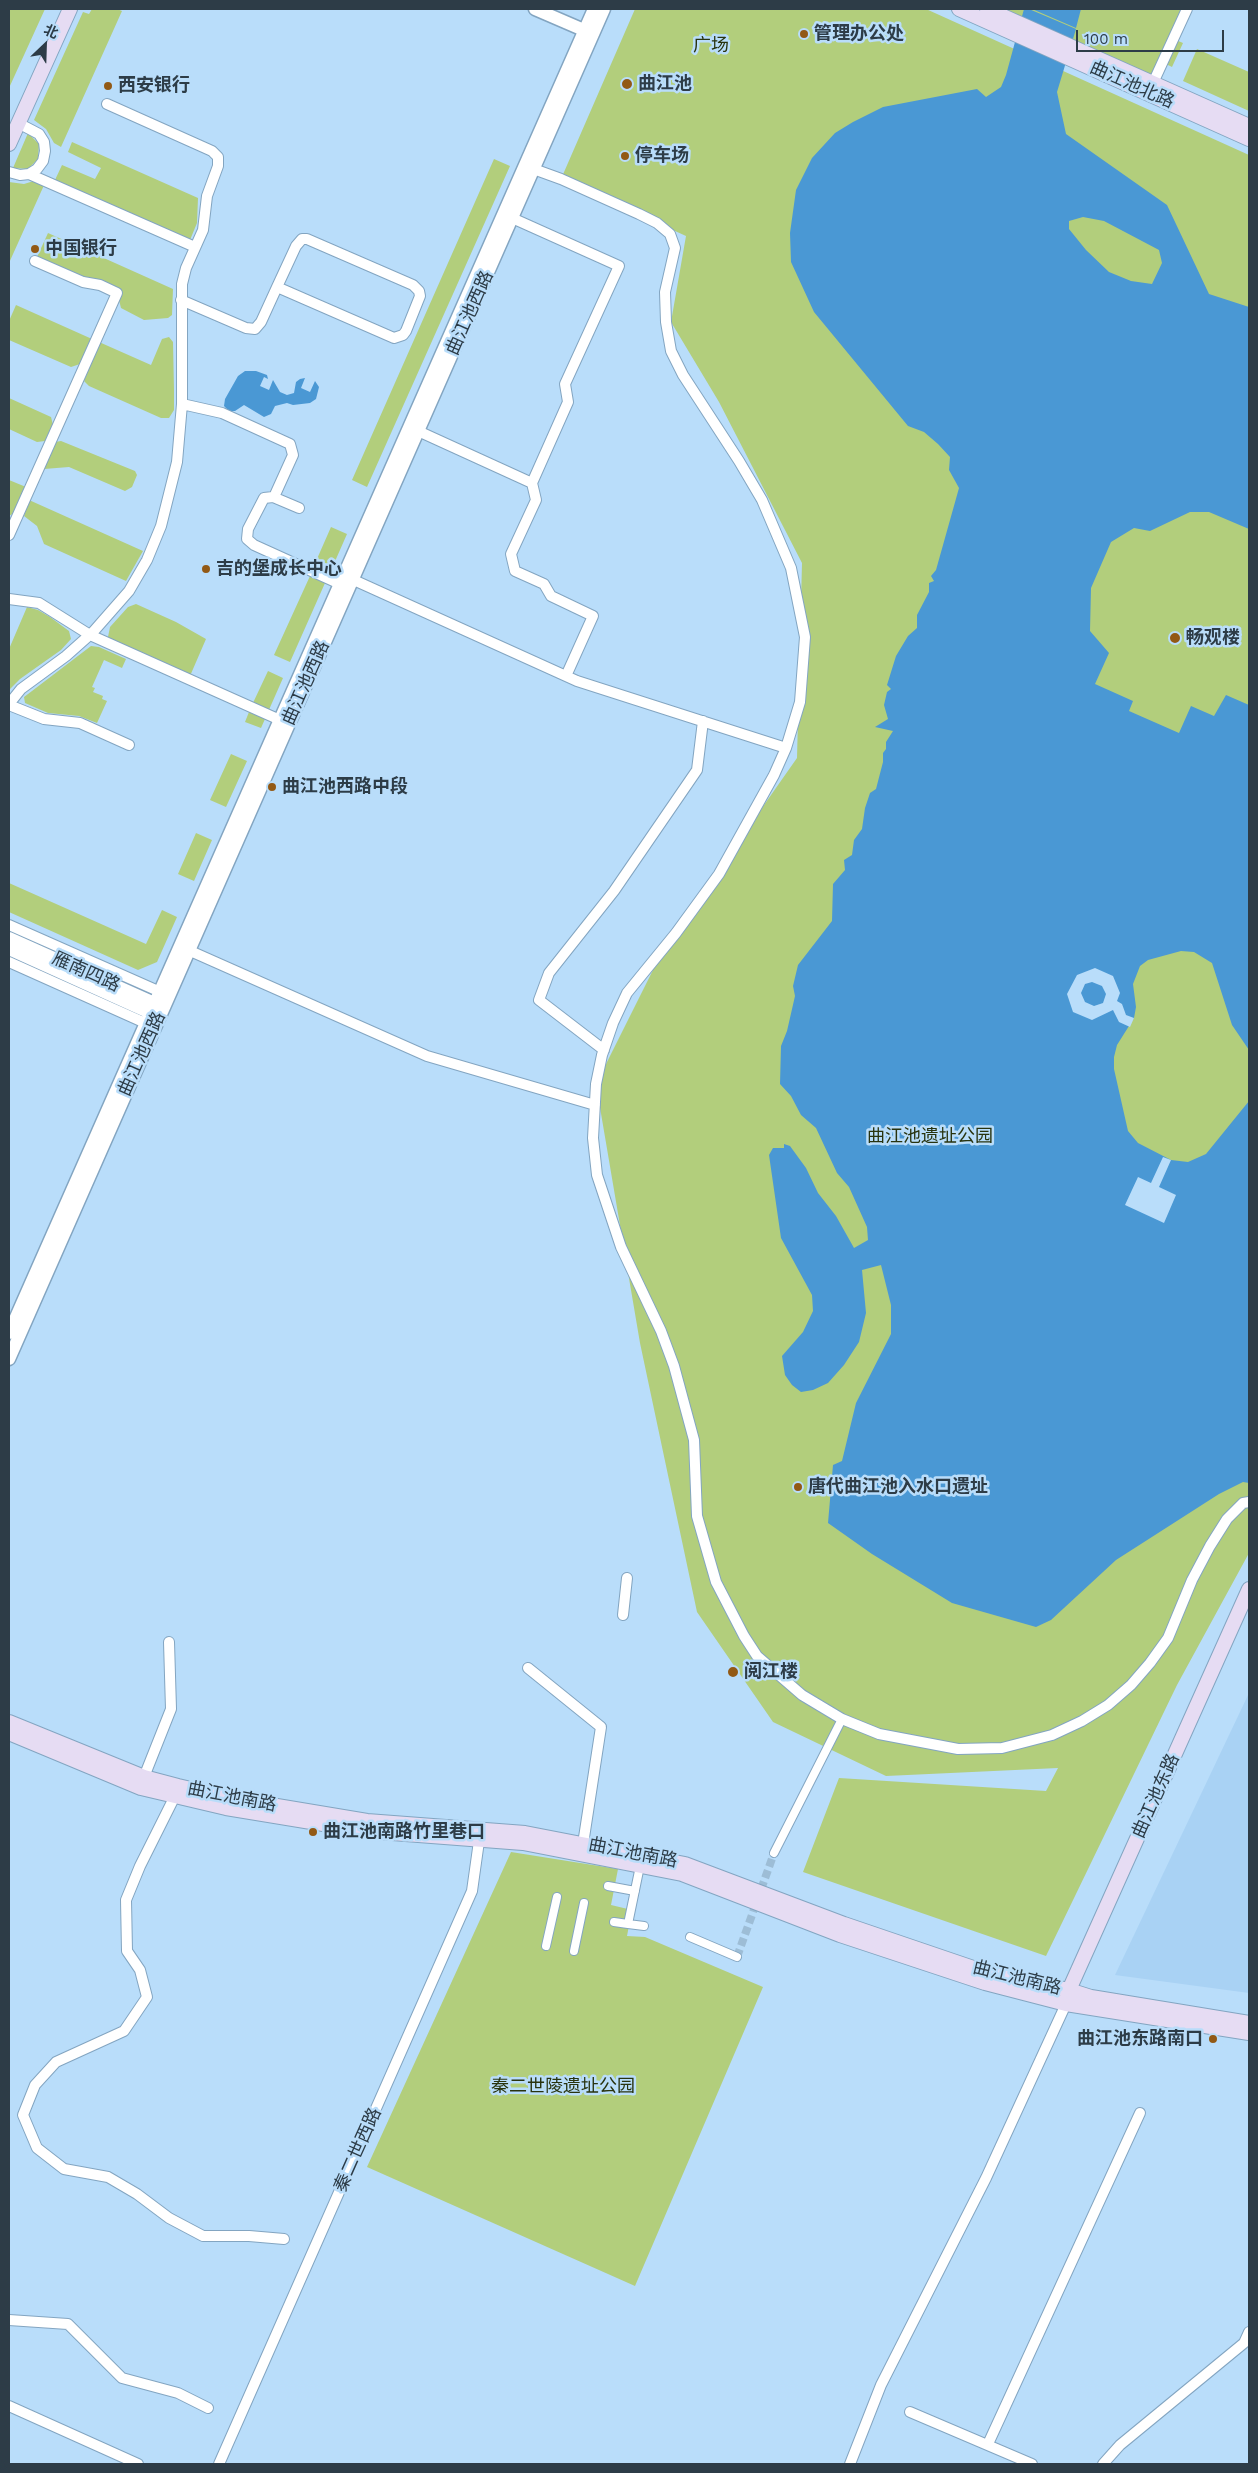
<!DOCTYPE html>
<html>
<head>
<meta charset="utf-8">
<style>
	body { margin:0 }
	#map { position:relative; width:1258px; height:2473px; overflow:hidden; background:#b9ddfa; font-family:"Work Sans","Noto Sans SC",sans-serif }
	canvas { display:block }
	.frame { position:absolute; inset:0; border:10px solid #2d3c47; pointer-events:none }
	.north { position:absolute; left:20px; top:20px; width:50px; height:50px; -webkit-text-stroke:4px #b9ddfa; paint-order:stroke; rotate:24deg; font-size:14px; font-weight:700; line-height:20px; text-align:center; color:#2d3c47 }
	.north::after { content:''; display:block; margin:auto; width:18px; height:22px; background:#2d3c47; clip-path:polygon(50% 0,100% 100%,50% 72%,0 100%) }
	.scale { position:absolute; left:1076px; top:30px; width:148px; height:22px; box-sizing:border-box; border:2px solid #2d3c47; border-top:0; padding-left:6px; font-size:15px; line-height:18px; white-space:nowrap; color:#2d3c47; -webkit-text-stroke:4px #b9ddfa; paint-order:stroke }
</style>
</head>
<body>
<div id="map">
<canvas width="1258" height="2473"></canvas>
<div class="frame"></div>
<div class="north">北</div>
<div class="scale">100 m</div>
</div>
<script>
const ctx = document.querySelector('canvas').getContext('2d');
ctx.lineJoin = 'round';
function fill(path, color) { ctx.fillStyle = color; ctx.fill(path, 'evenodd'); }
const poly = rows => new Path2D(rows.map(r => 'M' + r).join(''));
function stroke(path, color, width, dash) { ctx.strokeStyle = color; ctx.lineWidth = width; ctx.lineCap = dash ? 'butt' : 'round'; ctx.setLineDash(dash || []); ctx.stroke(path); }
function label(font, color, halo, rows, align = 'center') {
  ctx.font = font + ' "Work Sans","Noto Sans SC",sans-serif'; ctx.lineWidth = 5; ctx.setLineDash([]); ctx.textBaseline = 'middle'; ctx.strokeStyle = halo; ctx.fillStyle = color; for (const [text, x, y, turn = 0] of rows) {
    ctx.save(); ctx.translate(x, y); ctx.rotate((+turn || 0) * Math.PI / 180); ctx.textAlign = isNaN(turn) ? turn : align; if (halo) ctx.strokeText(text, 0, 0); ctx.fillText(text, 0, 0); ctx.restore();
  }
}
const built = poly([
	[1249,1693,1249,1993,1115,1975]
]);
const green = poly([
	[9,9,45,9,9,88],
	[92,9,117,9,122,11,61,147,54,143,46,129,34,120,83,12,89,14],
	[635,9,926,9,1249,155,1249,1553,1177,1685,1046,1956,803,1872,839,1778,1046,1791,1058,1768,886,1776,773,1722,697,1612,640,1343,596,1084,665,946,797,758,802,563,719,402,671,322,686,236,561,179],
	[1003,9,1182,9,1152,75],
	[1176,40,1183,43,1172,67,1166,64],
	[1197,49,1249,72,1249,111,1183,81],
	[28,133,39,144,38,159,28,169,13,168],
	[72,142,198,198,197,223,190,240,55,180,62,165,95,179,101,168,68,152],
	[494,159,510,166,367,487,352,480],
	[37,180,45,183,9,263,9,182,24,184],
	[48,233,173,289,172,315,168,318,144,320,121,308,119,300,122,291,100,281,85,278,37,257],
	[16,305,92,339,80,364,71,367,9,340,9,321],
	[169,337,173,342,174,390,174,410,169,418,161,418,89,386,84,381,99,342,151,365,162,339],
	[9,398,51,417,53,425,45,441,37,442,9,429],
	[61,441,135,471,137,475,132,487,125,491,69,467,44,469,55,442],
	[9,480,26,487,14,513,9,516],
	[29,500,143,551,126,581,44,544,37,526,24,516],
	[331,527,347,534,329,575,313,568],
	[310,576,325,583,290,662,274,655],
	[136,604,176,622,206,639,190,676,111,640,108,637,110,627,128,607],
	[27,607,38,610,50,617,69,631,71,639,61,650,20,679,9,690,9,649],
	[91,646,99,647,126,659,122,668,104,660,92,687,95,688,93,692,103,696,102,699,107,701,97,723,79,716,48,713,25,703,24,697,32,691],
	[268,671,283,678,268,712,252,705],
	[249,712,265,719,261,728,245,722],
	[231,754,247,761,226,807,210,800],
	[196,833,212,840,194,881,178,874],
	[9,883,146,944,162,910,177,917,157,962,138,970,9,912],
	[511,1852,618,1869,611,1905,632,1910,627,1936,645,1937,763,1987,635,2286,367,2167]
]);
const water = poly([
	[1024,9,1029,9,1076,29,1057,92,1066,134,1167,205,1209,294,1249,307,1249,529,1209,512,1190,512,1150,531,1134,528,1111,542,1091,588,1090,631,1109,653,1095,684,1133,701,1129,711,1179,733,1191,706,1214,716,1226,695,1249,705,1249,1050,1232,1025,1212,963,1194,952,1181,951,1148,960,1140,966,1133,984,1136,1007,1134,1018,1117,1045,1114,1057,1114,1069,1128,1131,1138,1143,1171,1160,1188,1162,1206,1154,1249,1101,1249,1483,1243,1482,1219,1494,1116,1560,1051,1620,1036,1627,952,1603,872,1554,828,1523,833,1465,842,1461,856,1403,891,1334,891,1305,881,1265,862,1270,866,1313,859,1342,844,1365,828,1383,813,1390,801,1392,792,1385,785,1375,782,1356,803,1332,813,1311,812,1295,781,1238,769,1155,773,1148,784,1148,784,1144,790,1146,806,1168,818,1193,836,1216,854,1248,868,1240,867,1227,849,1187,837,1173,816,1128,801,1115,791,1096,780,1084,781,1046,787,1031,795,996,793,986,798,965,832,921,833,884,845,870,844,860,852,855,854,840,862,829,865,808,870,793,876,789,883,762,883,753,886,749,886,742,893,731,875,727,888,719,884,705,887,692,891,689,887,685,896,656,908,636,917,628,917,615,929,592,929,583,934,581,931,576,936,570,959,488,949,470,950,457,938,444,924,432,908,426,814,312,791,262,790,233,796,190,812,158,835,133,853,122,883,107,977,89,986,97,1001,87,1006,75],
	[1083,217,1104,221,1159,250,1162,263,1152,284,1131,281,1109,272,1086,250,1069,229,1069,221],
	[1032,9,1081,9,1076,28],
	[245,371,256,371,267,375,268,379,264,377,260,386,269,390,273,380,280,392,287,395,294,393,296,382,300,379,305,378,301,388,310,392,315,381,319,387,316,399,310,403,293,405,287,403,275,406,271,414,264,417,244,405,235,411,229,411,224,406,225,399,238,376]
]);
const pier = poly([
	[1095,968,1113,976,1120,993,1117,1001,1122,1004,1126,1015,1134,1018,1130,1027,1119,1022,1113,1010,1092,1020,1073,1012,1067,994,1077,975],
	[1092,982,1102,986,1106,994,1103,1003,1094,1006,1085,1002,1081,993,1085,984],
	[1163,1157,1171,1160,1159,1187,1176,1195,1164,1223,1125,1205,1138,1177,1151,1183]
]);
const pedestrianTunnel = poly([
	[737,1957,774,1853]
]);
const pedestrian = poly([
	[774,1853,842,1719],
	[640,1866,628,1924,644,1926],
	[608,1886,635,1891],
	[614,1922,628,1924],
	[690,1937,737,1957],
	[546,1946,557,1897],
	[574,1951,584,1903]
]);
const minor = poly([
	[1153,83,1187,9],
	[528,167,561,179,639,214,657,223,670,234,675,248,665,292,666,322,671,351,683,375,739,461,762,500,791,568,805,637,800,702,786,748,774,775,719,874,676,933,627,993,613,1023,602,1055,596,1084,593,1138,597,1175,621,1247,661,1331,674,1366,694,1440,697,1516,716,1582,744,1636,757,1656,802,1695,842,1719,879,1734,958,1749,1002,1748,1052,1735,1082,1721,1108,1705,1131,1685,1150,1663,1168,1638,1192,1580,1210,1546,1227,1519,1243,1503,1249,1502],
	[9,172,20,175,29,174,37,169,43,161,45,151,44,142,39,134,18,123],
	[29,174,195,247],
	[512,218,619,266,565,384,568,402,532,483,536,500,511,554,515,571,544,584,551,596,593,616,566,676],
	[181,300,246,328,255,329,261,322,277,287,296,246,302,239,307,239,413,285,419,291,420,296,406,331,403,335,394,338,277,287],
	[182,404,222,413,290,444,293,455,274,497],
	[418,431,532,483],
	[299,508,273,497,264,498,248,529,247,539,254,545,340,584],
	[9,535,117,293,100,285,83,282,35,261],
	[347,577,577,681,786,748],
	[9,599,39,603,90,635,280,720],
	[9,704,21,689,66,656,93,632,129,591,147,560,161,526,177,462,182,404,182,284,186,268,203,230,207,196,218,166,218,157,212,151,107,104],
	[9,705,44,719,80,723,129,745],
	[9,925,165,994],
	[188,950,427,1056,595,1105],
	[9,962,152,1026],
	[604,1050,539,1000,549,973,614,891,697,770,703,721],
	[623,1615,627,1578],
	[528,1668,601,1727,583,1844],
	[144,1777,171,1709,169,1642],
	[175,1796,140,1866,126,1900,127,1951,140,1970,147,1997,124,2031,56,2062,35,2085,23,2115,37,2148,64,2169,108,2177,137,2194,169,2218,203,2236,249,2236,284,2239],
	[9,2320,68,2324,122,2378,178,2393,208,2408],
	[9,2406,138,2464],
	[910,2412,1032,2464],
	[988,2444,1140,2113],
	[219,2464,472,1891,480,1834],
	[850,2464,881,2385,986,2178,1066,2004],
	[1103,2464,1120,2445,1244,2343,1249,2332]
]);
const tertiary = poly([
	[535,9,593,34],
	[9,938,161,1006],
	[9,949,157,1016],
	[9,1333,594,9],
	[9,1359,604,9]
]);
const secondary = poly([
	[959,9,1249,139],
	[987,9,1249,126],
	[9,144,70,9],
	[9,1722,144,1777,178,1786,229,1798,367,1821,525,1833,685,1864,844,1924,988,1973,1069,1990,1091,1997,1249,2023],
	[9,1733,141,1788,226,1808,366,1831,523,1843,682,1874,840,1935,985,1983,1066,2004,1249,2033],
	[1067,1999,1069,1990,1249,1589]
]);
const markers = [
	[804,34,5,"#925915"],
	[627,84,6,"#925915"],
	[108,86,5,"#925915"],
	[625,156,5,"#925915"],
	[35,249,5,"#925915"],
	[206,569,5,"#925915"],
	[1175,638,6,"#925915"],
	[272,787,5,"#925915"],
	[798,1487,5,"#925915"],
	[733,1672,6,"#925915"],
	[313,1832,5,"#925915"],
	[1213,2039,5,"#925915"]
];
const poiNames = [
	["管理办公处",814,34],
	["曲江池",638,84],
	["西安银行",118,86],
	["停车场",635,156],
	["中国银行",45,249],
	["吉的堡成长中心",216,569],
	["畅观楼",1186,638],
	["曲江池西路中段",282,787],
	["唐代曲江池入水口遗址",808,1487],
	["阅江楼",744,1672],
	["曲江池南路竹里巷口",323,1832],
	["曲江池东路南口",1203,2039,"right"]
];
const parkNames = [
	["广场",711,46],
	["曲江池遗址公园",930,1137],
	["秦二世陵遗址公园",563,2087]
];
const streetNames = [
	["曲江池北路",1132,85,24],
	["曲江池西路",470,313,-66],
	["曲江池西路",306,683,-66],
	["雁南四路",86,972,24],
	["曲江池西路",142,1054,-66],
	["曲江池东路",1156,1796,-66],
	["曲江池南路",232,1797,11],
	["曲江池南路",633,1853,11],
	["曲江池南路",1017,1978,14],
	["秦二世西路",358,2150,-66]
];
fill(built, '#a9d2f4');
fill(green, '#b2ce7c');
fill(water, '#4a98d4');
fill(pier, '#b9ddfa');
stroke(pedestrianTunnel, '#9dbdd6', 8, [8, 4]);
stroke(pedestrian, '#83a5c1', 10);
stroke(minor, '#83a5c1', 12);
stroke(tertiary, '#83a5c1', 15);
stroke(secondary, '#83a5c1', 16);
stroke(pedestrian, '#fff', 8);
stroke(minor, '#fff', 10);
stroke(tertiary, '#fff', 12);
stroke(secondary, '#e6dcf3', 14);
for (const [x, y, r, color] of markers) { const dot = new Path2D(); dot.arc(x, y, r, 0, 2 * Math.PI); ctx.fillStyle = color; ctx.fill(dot); stroke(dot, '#b9ddfa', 2); }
label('bold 18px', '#2d3c47', '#b9ddfa', poiNames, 'left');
label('18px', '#28330e', '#b9ddfa', parkNames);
label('18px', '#2d3c47', '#b9ddfa', streetNames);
</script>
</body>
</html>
